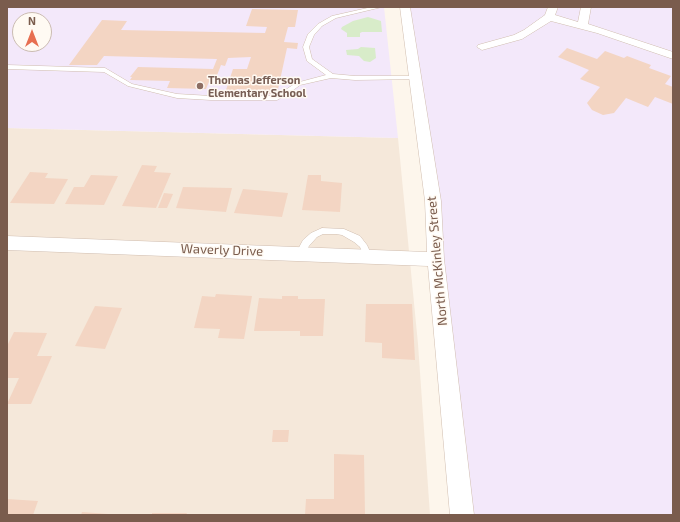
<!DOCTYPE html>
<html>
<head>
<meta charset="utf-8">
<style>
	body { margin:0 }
	#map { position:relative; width:680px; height:522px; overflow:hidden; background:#fdf6ec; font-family:"Exo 2",sans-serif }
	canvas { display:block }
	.frame { position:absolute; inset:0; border:8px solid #7a5c4d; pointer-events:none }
	.north { position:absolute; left:12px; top:12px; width:40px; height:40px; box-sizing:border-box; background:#fffaf3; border:1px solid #cabbb1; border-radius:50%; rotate:0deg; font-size:11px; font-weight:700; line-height:16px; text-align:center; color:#7a5c4d }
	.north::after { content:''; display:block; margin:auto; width:14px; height:18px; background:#e76f51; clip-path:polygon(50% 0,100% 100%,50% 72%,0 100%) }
</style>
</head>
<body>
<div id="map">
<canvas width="680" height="522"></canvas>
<div class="frame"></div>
<div class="north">N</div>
</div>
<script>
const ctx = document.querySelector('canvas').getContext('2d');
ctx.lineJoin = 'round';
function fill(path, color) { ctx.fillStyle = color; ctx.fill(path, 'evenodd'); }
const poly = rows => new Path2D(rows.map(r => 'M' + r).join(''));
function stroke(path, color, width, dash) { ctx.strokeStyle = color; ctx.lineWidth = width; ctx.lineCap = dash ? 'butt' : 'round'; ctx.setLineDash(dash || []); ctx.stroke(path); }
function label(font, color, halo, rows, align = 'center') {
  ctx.font = font + ' "Exo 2",sans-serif'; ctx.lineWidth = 3; ctx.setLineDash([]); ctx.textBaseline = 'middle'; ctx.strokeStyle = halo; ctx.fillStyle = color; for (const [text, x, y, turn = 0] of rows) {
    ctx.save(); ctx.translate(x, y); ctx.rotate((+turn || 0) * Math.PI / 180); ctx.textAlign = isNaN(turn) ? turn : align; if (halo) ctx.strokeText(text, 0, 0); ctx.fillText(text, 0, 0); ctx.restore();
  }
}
const residential = poly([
	[7,128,398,138,418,344,430,515,7,515]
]);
const education = poly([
	[7,7,384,7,398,138,7,128],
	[20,20,44,20,44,44,20,44],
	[406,7,673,7,673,515,462,515]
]);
const green = poly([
	[368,17,381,21,382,32,362,32,360,33,360,37,347,37,347,33,341,29,342,27,353,21],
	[361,47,375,48,376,58,370,62,364,61,359,56,347,55,346,50,358,49]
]);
const building = poly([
	[252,9,298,10,295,27,288,27,284,42,298,43,297,49,287,48,277,94,250,93,251,90,237,89,236,93,225,93,233,69,247,69,251,57,228,58,225,66,221,65,216,78,211,77,206,89,167,88,170,81,130,80,132,77,130,77,138,67,213,69,217,59,104,56,97,65,69,65,102,20,127,21,121,30,265,33,267,27,246,26],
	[567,48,597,59,605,51,624,58,627,56,651,65,649,68,671,76,665,84,673,87,673,104,655,97,648,107,626,98,614,113,603,115,592,110,587,103,600,87,580,79,589,70,558,57],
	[142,165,157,166,154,172,171,173,156,208,122,206],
	[30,172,48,173,45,178,68,179,54,204,10,203],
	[91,175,118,176,104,205,65,204,74,187,84,187],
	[308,175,321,175,321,181,342,183,340,212,302,210],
	[183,187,232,188,226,212,176,208],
	[243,189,288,193,282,217,234,213],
	[164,193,173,194,167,208,158,208],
	[216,294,252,296,244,339,218,338,220,329,194,328,202,296,215,297],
	[282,296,298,296,298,299,325,299,323,336,300,336,300,331,254,331,259,298,282,299],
	[366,304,412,304,415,360,382,358,382,343,365,342],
	[95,306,122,308,105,349,75,346],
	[14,332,47,333,37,356,52,356,31,404,7,404,19,378,7,378,7,346],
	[273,430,289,430,288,442,272,442],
	[334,454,364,455,365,515,305,515,306,499,334,499],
	[7,499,38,501,33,515,7,515],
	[82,512,108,514,108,515,81,515],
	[152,513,187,513,186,515,152,515]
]);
const lane = poly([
	[372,7,382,7,336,18,322,26,314,35,309,47,312,59,333,74,355,76,416,76,419,78,418,79,355,80,331,78,300,85,288,94,277,100,211,100,177,98,128,86,104,72,7,69,7,65,105,68,132,84,177,94,211,96,276,96,296,83,326,75,307,61,303,47,308,34,318,24,332,16,372,7],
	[322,228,344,229,360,236,367,245,372,256,371,259,365,259,360,247,354,242,342,235,336,234,323,234,317,237,309,246,303,256,297,256,296,253,303,240,311,233,322,228]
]);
const street = poly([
	[400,7,410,7,441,201,444,259,474,515,450,515,428,266,7,250,7,236,427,252,425,201,400,7],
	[548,7,558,7,555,15,578,22,581,7,591,7,588,24,673,52,673,59,597,33,551,21,522,39,482,50,477,47,478,45,514,35,524,30,545,15,548,7]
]);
const markers = [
	[200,86,4,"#8d6e63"]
];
const farEducationnames = [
	["Thomas Jefferson",208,80],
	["Elementary School",208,93]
];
const streetNames = [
	["Waverly Drive",222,250,2],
	["North McKinley Street",437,261,-95]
];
fill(residential, '#f5e8da');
fill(education, '#f3e8fa');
fill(green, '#d8ecc9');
fill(building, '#f3d5c3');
stroke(lane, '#d1beb0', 1);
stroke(street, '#d1beb0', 1);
fill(lane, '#fff');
fill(street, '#fff');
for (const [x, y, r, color] of markers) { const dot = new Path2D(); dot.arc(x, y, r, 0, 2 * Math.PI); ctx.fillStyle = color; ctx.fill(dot); stroke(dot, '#fffaf3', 1.5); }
label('bold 11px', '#785e54', '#fffaf3', farEducationnames, 'left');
label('13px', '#7a5c4d', '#fffaf3', streetNames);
</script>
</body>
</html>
